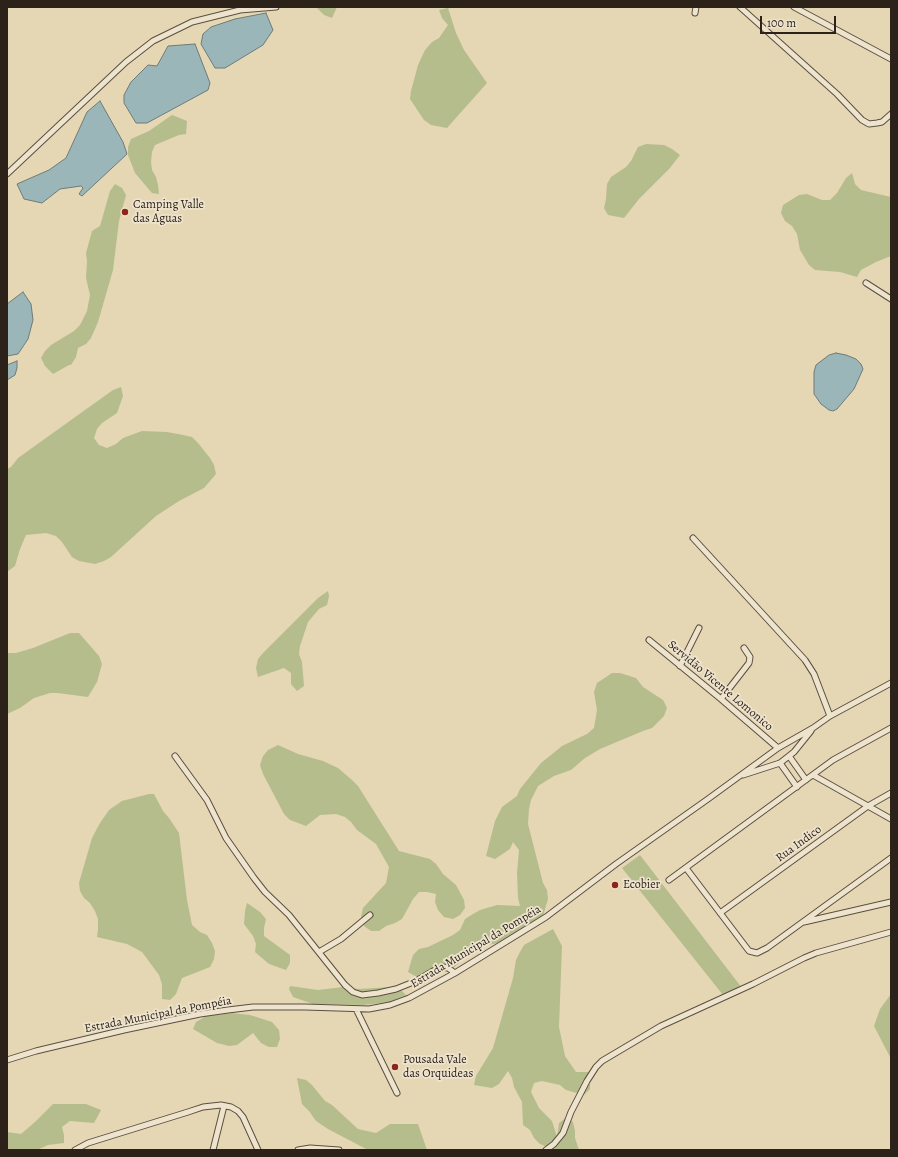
<!DOCTYPE html>
<html>
<head>
<meta charset="utf-8">
<style>
	body { margin:0 }
	#map { position:relative; width:898px; height:1157px; overflow:hidden; background:#e5d6b4; font-family:Alegreya,serif }
	canvas { display:block }
	.frame { position:absolute; inset:0; border:8px solid #2c2219; pointer-events:none }
	.scale { position:absolute; left:760px; top:16px; width:76px; height:18px; box-sizing:border-box; border:2px solid #2c2219; border-top:0; padding-left:5px; font-size:12px; line-height:14px; white-space:nowrap; color:#2c2219; -webkit-text-stroke:3px #eee4ce; paint-order:stroke }
</style>
</head>
<body>
<div id="map">
<canvas width="898" height="1157"></canvas>
<div class="frame"></div>
<div class="scale">100 m</div>
</div>
<script>
const ctx = document.querySelector('canvas').getContext('2d');
ctx.lineJoin = 'round';
function fill(path, color) { ctx.fillStyle = color; ctx.fill(path, 'evenodd'); }
const poly = rows => new Path2D(rows.map(r => 'M' + r).join(''));
function stroke(path, color, width, dash) { ctx.strokeStyle = color; ctx.lineWidth = width; ctx.lineCap = dash ? 'butt' : 'round'; ctx.setLineDash(dash || []); ctx.stroke(path); }
function label(font, color, halo, rows, align = 'center') {
  ctx.font = font + ' Alegreya,serif'; ctx.lineWidth = 3.5; ctx.setLineDash([]); ctx.textBaseline = 'middle'; ctx.strokeStyle = halo; ctx.fillStyle = color; for (const [text, x, y, turn = 0] of rows) {
    ctx.save(); ctx.translate(x, y); ctx.rotate((+turn || 0) * Math.PI / 180); ctx.textAlign = isNaN(turn) ? turn : align; if (halo) ctx.strokeText(text, 0, 0); ctx.fillText(text, 0, 0); ctx.restore();
  }
}
const green = poly([
	[316,7,337,7,332,18,324,15],
	[448,8,456,33,464,50,487,83,447,128,431,125,424,120,410,99,411,91,418,65,425,50,432,42,439,38,448,25,442,18,439,10],
	[172,115,187,121,186,134,179,135,155,145,152,152,151,162,152,170,156,177,158,185,159,194,152,193,135,173,128,155,128,147,131,139,149,131],
	[646,144,664,145,672,149,680,155,670,168,639,199,624,218,608,215,604,208,606,199,607,184,611,177,626,167,631,161,638,147],
	[852,173,855,184,861,190,891,197,891,256,876,262,861,270,857,277,840,272,815,270,809,265,800,250,797,234,792,226,785,221,781,213,783,205,799,195,807,194,822,200,830,200,837,193,846,178],
	[115,184,122,188,126,195,119,221,113,270,98,322,91,338,86,344,78,348,76,357,71,365,69,365,53,374,45,366,41,358,45,351,51,345,74,331,80,325,87,311,90,295,86,278,87,261,86,253,92,231,100,226,110,191],
	[121,387,123,396,117,413,102,423,97,429,94,438,99,445,107,448,116,444,123,438,142,431,167,432,183,435,192,437,198,443,210,458,214,465,216,474,204,488,179,501,156,516,111,557,104,561,95,564,79,561,72,557,62,542,56,536,46,533,26,535,20,549,15,566,7,572,7,469,11,467,18,458,113,390],
	[328,591,329,596,327,605,319,609,308,622,300,646,299,654,302,662,304,686,297,691,291,684,291,673,284,668,258,677,256,668,258,659,263,653,318,598],
	[70,633,79,633,99,656,102,664,97,682,88,697,58,693,50,693,34,698,20,708,7,714,7,653,16,653,33,648],
	[612,673,620,673,636,678,643,687,663,700,667,708,664,716,652,728,643,731,600,749,585,758,571,770,554,776,538,786,531,800,529,809,528,824,543,883,547,890,548,899,543,916,539,923,508,941,483,946,467,956,451,970,422,977,415,976,408,972,413,955,419,949,428,947,453,935,460,930,465,919,473,914,480,910,497,905,520,906,518,898,517,873,519,850,513,842,510,849,495,859,486,856,495,821,502,807,517,796,520,789,541,763,562,746,587,734,594,728,597,710,594,692,597,683],
	[278,745,298,754,323,761,338,768,352,780,358,786,399,851,430,859,436,864,443,874,456,885,464,900,465,908,460,915,453,919,444,917,438,910,435,902,436,894,427,892,419,892,413,899,402,919,395,923,386,926,379,931,371,931,364,926,361,917,363,908,386,883,389,867,376,844,357,830,351,822,345,817,336,814,320,815,306,826,290,820,284,814,263,774,260,765,263,756,268,750],
	[149,794,154,794,163,811,169,818,179,833,187,900,192,925,200,932,207,935,212,943,215,951,214,959,210,967,182,978,176,994,170,1000,162,999,162,984,159,975,142,952,127,944,97,937,98,930,98,919,95,911,90,903,84,898,80,891,79,883,92,838,100,823,109,810,122,801],
	[640,855,742,988,723,995,637,887,622,868],
	[247,903,260,912,266,919,264,928,264,936,290,955,290,963,286,970,269,964,255,952,256,944,253,936,244,924,245,911],
	[553,929,562,946,559,1027,565,1056,576,1072,590,1072,590,1089,584,1095,566,1090,560,1085,542,1081,534,1083,531,1092,539,1108,552,1121,557,1137,559,1123,567,1117,573,1122,575,1131,575,1138,579,1150,555,1150,540,1144,534,1138,530,1130,523,1125,522,1102,514,1087,512,1078,508,1071,499,1084,492,1088,474,1085,476,1076,493,1048,513,978,516,960,520,952,524,945],
	[290,986,318,990,343,987,359,989,391,987,400,989,406,995,398,998,390,1002,363,1005,313,1004,293,997,289,989],
	[891,994,891,1059,874,1026,880,1009],
	[232,1013,250,1015,272,1022,279,1030,280,1039,277,1047,269,1047,261,1043,253,1033,237,1045,229,1046,217,1043,193,1029,196,1022,206,1016],
	[297,1078,306,1080,312,1085,325,1101,332,1105,358,1129,376,1133,390,1124,418,1124,427,1150,368,1150,328,1129,316,1121,309,1111,302,1104],
	[53,1104,86,1104,101,1110,94,1123,70,1121,62,1127,64,1135,64,1143,48,1145,37,1150,7,1150,7,1132,21,1134,35,1122]
]);
const water = poly([
	[266,13,273,30,263,45,225,68,215,68,201,44,203,34,211,27,235,19,266,13],
	[195,44,210,83,208,90,147,123,136,123,124,103,124,95,131,82,148,65,157,66,168,46,195,44],
	[100,101,123,142,127,154,82,196,79,194,83,188,81,186,60,189,42,203,24,199,17,184,49,170,66,158,87,112,100,101],
	[23,292,31,304,33,320,28,339,18,354,7,356,7,304,23,292],
	[836,353,846,355,856,359,861,364,863,369,854,389,837,409,833,411,829,410,821,404,814,394,814,372,816,365,829,355,836,353],
	[17,361,17,368,15,375,7,380,7,365,17,361]
]);
const minor = poly([
	[740,7,837,94,862,120,869,124,877,123,882,122,891,114],
	[794,7,891,59],
	[695,13,696,7],
	[7,174,126,62,153,41,192,22,240,10,276,7],
	[866,283,891,299],
	[693,538,805,660,814,674,830,716],
	[649,640,721,699,778,748],
	[680,666,699,628],
	[721,699,749,663,750,657,744,648],
	[175,756,207,800,226,838,254,878,265,892,289,915,345,985,353,992,362,995,378,993,396,989,416,981,433,971,443,967,448,968,455,973],
	[789,756,806,780],
	[780,763,797,787],
	[743,775,780,763,794,752,811,731],
	[813,775,891,819],
	[686,868,749,951,757,953,767,948,891,858],
	[669,880,833,760,891,728],
	[720,913,868,806,891,793],
	[804,922,891,902],
	[319,952,341,939,370,915],
	[356,1009,397,1093],
	[7,1060,36,1051,124,1030,200,1014,228,1010,253,1007,305,1007,369,1009,390,1005,409,998,455,973,546,917,616,864,708,799,778,748,813,728,830,716,891,683],
	[75,1150,88,1143,188,1112,203,1107,221,1105,231,1107,238,1111,243,1117,258,1150],
	[213,1150,224,1106],
	[298,1150,310,1148,339,1150],
	[546,1150,554,1144,563,1133,571,1112,587,1081,596,1067,602,1061,661,1026,753,984,804,958,816,953,891,932]
]);
const markers = [
	[125,212,4,"#8f2418"],
	[615,885,4,"#8f2418"],
	[395,1067,4,"#8f2418"]
];
const poiNames = [
	["Camping Valle",133,205],
	["das Aguas",133,219],
	["Ecobier",623,885],
	["Pousada Vale",403,1060],
	["das Orquideas",403,1074]
];
const streetNames = [
	["Servidão Vicente Lomonico",720,686,40],
	["Rua Indico",799,844,-36],
	["Estrada Municipal da Pompéia",476,947,-31],
	["Estrada Municipal da Pompéia",158,1015,-11]
];
fill(green, '#b5bd8c');
fill(water, '#9ab6b8');
stroke(water, '#6e7b78', 1);
stroke(minor, '#5a4f40', 7);
stroke(minor, '#eee4ce', 5);
for (const [x, y, r, color] of markers) { const dot = new Path2D(); dot.arc(x, y, r, 0, 2 * Math.PI); ctx.fillStyle = color; ctx.fill(dot); stroke(dot, '#eee4ce', 1.5); }
label('12px', '#2c2219', '#eee4ce', poiNames, 'left');
label('12px', '#2c2219', '#eee4ce', streetNames);
</script>
</body>
</html>
